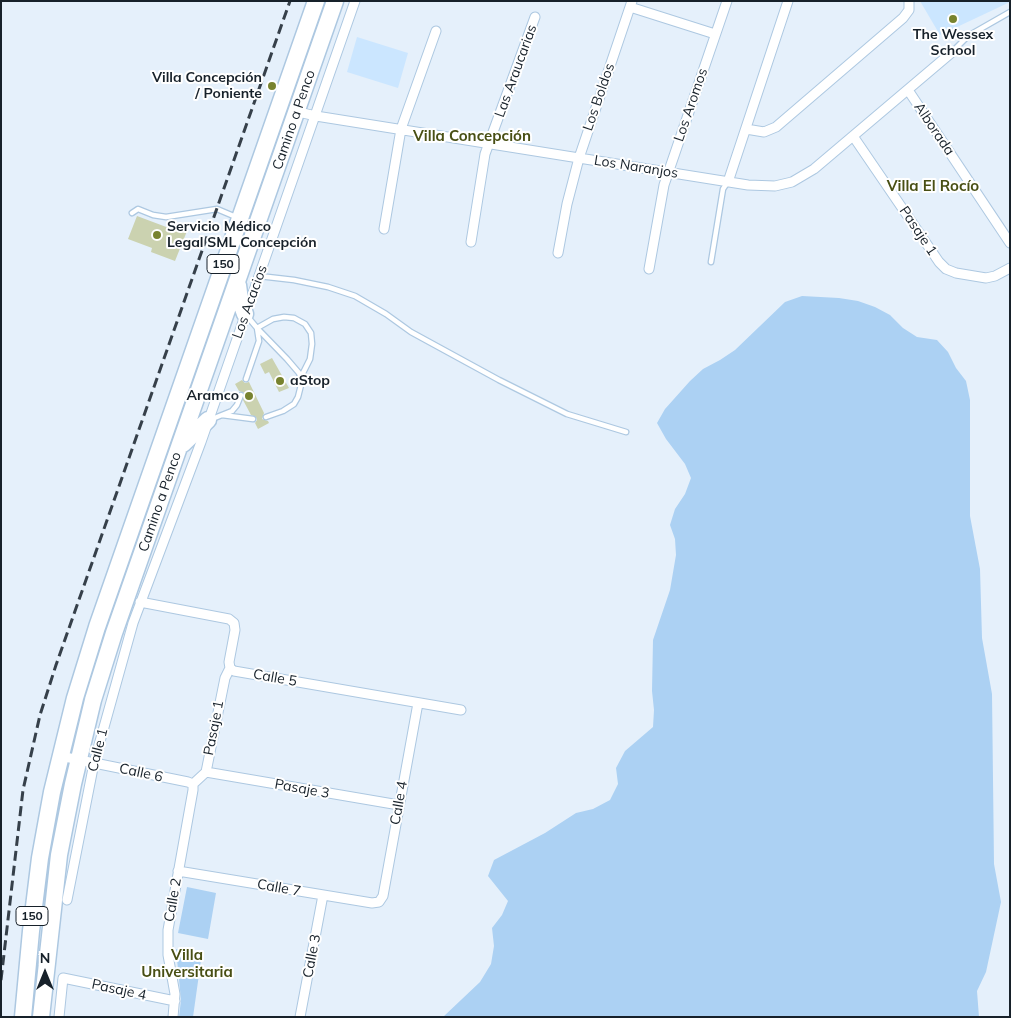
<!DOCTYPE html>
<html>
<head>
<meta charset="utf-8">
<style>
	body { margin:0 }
	#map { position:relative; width:1011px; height:1018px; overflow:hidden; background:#e5f0fb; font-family:Mulish,sans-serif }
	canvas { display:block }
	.frame { position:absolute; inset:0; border:2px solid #17212a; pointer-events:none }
	.north { position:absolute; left:20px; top:948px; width:50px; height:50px; -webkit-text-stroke:4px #fff; paint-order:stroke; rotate:0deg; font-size:14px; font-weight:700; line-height:20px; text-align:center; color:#17212a }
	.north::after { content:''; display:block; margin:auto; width:18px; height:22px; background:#17212a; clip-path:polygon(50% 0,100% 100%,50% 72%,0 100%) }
</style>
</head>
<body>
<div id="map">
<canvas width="1011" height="1018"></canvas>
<div class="frame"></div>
<div class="north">N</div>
</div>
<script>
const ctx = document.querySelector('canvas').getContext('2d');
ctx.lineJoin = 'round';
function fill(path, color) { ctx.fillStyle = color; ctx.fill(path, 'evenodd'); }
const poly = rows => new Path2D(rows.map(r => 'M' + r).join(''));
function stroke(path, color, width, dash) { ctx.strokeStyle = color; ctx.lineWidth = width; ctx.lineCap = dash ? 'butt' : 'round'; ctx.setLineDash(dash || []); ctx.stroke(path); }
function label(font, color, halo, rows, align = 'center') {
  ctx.font = font + ' Mulish,sans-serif'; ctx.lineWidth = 4; ctx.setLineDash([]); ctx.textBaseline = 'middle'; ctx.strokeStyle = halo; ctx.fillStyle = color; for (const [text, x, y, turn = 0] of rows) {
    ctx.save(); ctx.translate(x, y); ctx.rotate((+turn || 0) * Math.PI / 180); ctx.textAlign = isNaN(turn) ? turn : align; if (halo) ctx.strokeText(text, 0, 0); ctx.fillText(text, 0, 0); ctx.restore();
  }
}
const built = poly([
	[920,1,1010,1,1010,2,940,35],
	[357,37,408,53,398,88,347,72]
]);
const green = poly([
	[802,296,839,298,858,301,875,307,890,315,903,328,917,337,937,340,948,352,956,368,966,381,970,400,970,516,980,569,982,638,992,694,994,864,1001,902,986,972,977,991,979,1017,443,1017,480,982,491,964,494,946,492,928,502,915,508,901,488,876,494,860,545,833,576,813,593,809,610,800,618,784,616,768,625,751,653,727,654,710,652,691,653,640,670,590,676,555,675,539,670,525,675,509,685,494,691,478,685,464,666,439,657,423,665,409,690,381,703,369,720,360,735,350,785,302],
	[187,887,216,893,208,939,178,933],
	[176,949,202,953,193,1017,179,1017,181,1000]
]);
const building = poly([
	[137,216,169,228,171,225,187,231,175,261,151,252,152,248,128,239],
	[272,358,289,388,279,392,269,372,265,374,260,364],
	[242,380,245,383,249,382,264,413,262,419,268,421,269,423,258,429,255,423,257,420,256,417,251,415,243,400,244,393,239,391,235,384]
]);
const lane = poly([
	[951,53,968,36,1010,12],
	[132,213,138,209,153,215,166,217,217,209,236,217],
	[711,262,723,189,727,183],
	[259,276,294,280,328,287,355,296,386,314,411,332,499,380,567,414,626,432],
	[246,379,259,341,257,328,247,316],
	[222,415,253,419],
	[266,417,283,411,294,404,298,397,302,381,299,373,287,359,257,328,273,319,284,317,294,318,305,324,311,333,312,344,310,359,301,377],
	[212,419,232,411,237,405,241,395]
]);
const street = poly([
	[630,7,715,34],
	[908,90,1010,243],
	[294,111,316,116,748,185,775,186,792,182,814,169,951,53],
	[746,129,764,132,776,127,903,18,909,10,909,1],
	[853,136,939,262,946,269,956,273,986,278,995,276,1010,268],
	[728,182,788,1],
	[384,229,401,129,436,31],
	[471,242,485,154,535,17],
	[558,253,567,204,579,158,632,1],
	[649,269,664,185,727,1],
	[140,602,229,619,234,623,235,630,229,662,230,668],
	[230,668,234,671,461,710],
	[60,756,188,782,193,784],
	[206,772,399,805],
	[193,784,206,772,225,678,230,668],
	[178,871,372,903,379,902,383,896,418,703],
	[67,900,94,763,133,623,201,442,355,1],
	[59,1017,63,978,175,1001],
	[173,1017,175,994,168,955,168,930,193,790,193,784],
	[300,1017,323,895]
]);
const highway = poly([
	[238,285,240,300,245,314],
	[183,444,208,420],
	[23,1017,31,931,40,858,52,792,75,698,97,627,316,1],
	[41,1017,59,855,73,784,93,700,114,633,335,1]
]);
const rail = poly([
	[1,980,23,790,40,715,56,665,290,1]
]);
const markers = [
	[953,19,5,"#78832f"],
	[272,86,5,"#78832f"],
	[157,235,5,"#78832f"],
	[280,381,5,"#78832f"],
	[249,396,5,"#78832f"]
];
const shields = [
	[223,264,32],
	[32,916,32]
];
const shieldNames = [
	["150",223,264],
	["150",32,916]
];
const poiNames = [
	["The Wessex",953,35,"center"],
	["School",953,51,"center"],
	["Villa Concepción",262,78],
	["/ Poniente",262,94],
	["Servicio Médico",167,227,"left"],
	["Legal SML Concepción",167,243,"left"],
	["aStop",290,381,"left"],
	["Aramco",239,396]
];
const streetNames = [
	["Las Araucarias",516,71,-70],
	["Los Boldos",599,97,-71],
	["Los Aromos",691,105,-71],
	["Camino a Penco",294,120,-71],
	["Alborada",934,129,56],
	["Los Naranjos",636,167,9],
	["Pasaje 1",918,231,56],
	["Los Acacios",250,302,-70],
	["Camino a Penco",160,502,-71],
	["Calle 5",275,678,10],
	["Pasaje 1",214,728,-79],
	["Calle 1",98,750,-76],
	["Calle 6",141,773,12],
	["Pasaje 3",302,789,10],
	["Calle 4",399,803,-80],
	["Calle 7",279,888,10],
	["Calle 2",173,900,-80],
	["Calle 3",312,956,-79],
	["Pasaje 4",119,990,12]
];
const neighbourhoodNames = [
	["Villa Concepción",472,136],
	["Villa El Rocío",933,186],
	["Villa",187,955],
	["Universitaria",187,972]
];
fill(built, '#cbe6ff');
fill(green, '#acd1f3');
fill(building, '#cbd2b0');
stroke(lane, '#adc8e1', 7);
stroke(street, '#adc8e1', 11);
stroke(highway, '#adc8e1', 19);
stroke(lane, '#fff', 4.5);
stroke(street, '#fff', 9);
stroke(highway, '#fff', 16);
stroke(rail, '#36404a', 3, [10, 5]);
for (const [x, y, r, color] of markers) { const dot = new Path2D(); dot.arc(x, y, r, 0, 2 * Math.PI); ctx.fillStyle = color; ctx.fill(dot); stroke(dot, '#fff', 2); }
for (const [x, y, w] of shields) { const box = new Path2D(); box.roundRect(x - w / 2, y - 9.5, w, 19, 4); ctx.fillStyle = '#fff'; ctx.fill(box); stroke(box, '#17212a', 1); }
label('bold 12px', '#17212a', null, shieldNames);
label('bold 14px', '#17212a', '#fff', poiNames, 'right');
label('14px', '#17212a', '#fff', streetNames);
label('bold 15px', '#484f14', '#fff', neighbourhoodNames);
</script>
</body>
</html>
